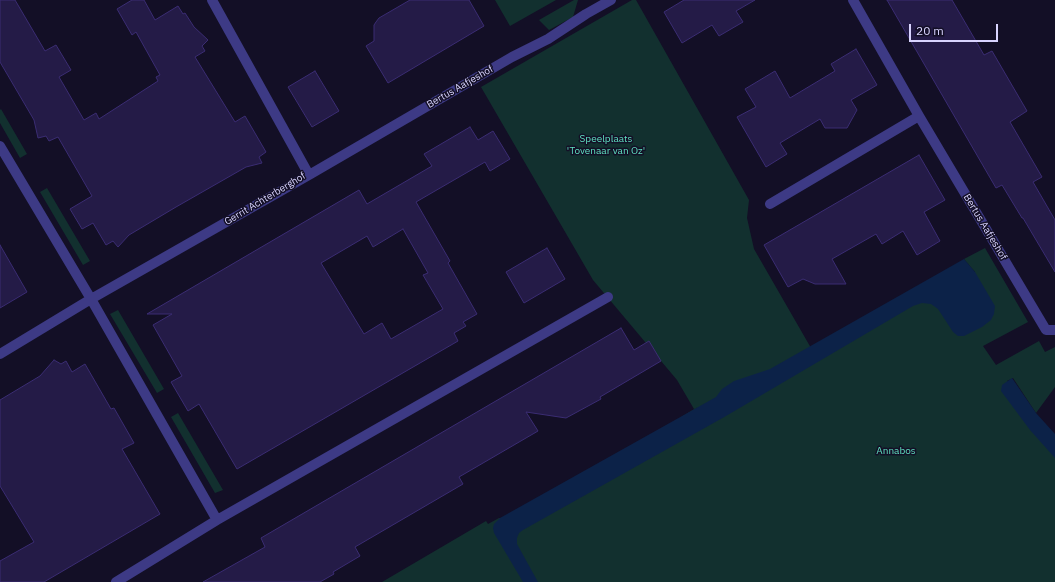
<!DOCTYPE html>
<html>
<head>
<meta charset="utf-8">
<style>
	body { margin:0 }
	#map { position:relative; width:1055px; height:582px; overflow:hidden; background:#130f26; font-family:"IBM Plex Sans",sans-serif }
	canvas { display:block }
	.scale { position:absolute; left:909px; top:24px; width:89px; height:18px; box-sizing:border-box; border:2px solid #d9d4ff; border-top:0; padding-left:5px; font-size:12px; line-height:14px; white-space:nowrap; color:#d9d4ff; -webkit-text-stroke:3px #130f26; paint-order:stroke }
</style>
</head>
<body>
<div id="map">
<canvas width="1055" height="582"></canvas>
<div class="scale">20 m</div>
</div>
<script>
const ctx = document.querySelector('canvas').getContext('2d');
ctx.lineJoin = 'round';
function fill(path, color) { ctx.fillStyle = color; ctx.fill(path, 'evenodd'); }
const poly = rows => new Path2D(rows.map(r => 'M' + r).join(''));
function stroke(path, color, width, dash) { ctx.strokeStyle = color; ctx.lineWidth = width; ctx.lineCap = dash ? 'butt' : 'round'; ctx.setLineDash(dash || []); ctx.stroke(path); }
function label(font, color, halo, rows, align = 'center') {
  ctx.font = font + ' "IBM Plex Sans",sans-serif'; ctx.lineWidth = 3; ctx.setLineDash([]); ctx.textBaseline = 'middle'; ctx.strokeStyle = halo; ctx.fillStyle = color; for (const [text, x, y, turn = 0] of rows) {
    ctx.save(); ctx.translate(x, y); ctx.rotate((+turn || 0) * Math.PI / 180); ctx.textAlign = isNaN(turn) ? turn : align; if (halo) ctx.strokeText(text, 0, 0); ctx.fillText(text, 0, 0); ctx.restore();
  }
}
const green = poly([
	[495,0,556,0,510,26],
	[574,0,578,0,573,17,549,30,539,20],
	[632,0,636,0,749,200,747,218,754,249,811,348,975,272,964,259,985,248,1028,322,983,346,996,365,1039,341,1045,352,1055,347,1055,387,1036,413,1013,378,1007,381,1055,441,1055,582,382,582,486,521,488,524,499,518,520,517,699,406,694,409,677,380,593,280,481,87],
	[1,109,27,154,20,158,0,123,0,110],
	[47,188,90,261,83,265,40,192],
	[118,310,164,389,157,393,110,314],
	[178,413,223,490,215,493,171,417]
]);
const water = poly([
	[964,259,975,272,995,306,994,314,991,320,982,327,964,336,958,336,953,332,938,309,931,304,922,303,913,306,726,416,523,530,519,533,517,538,517,544,538,582,523,582,494,533,493,528,494,524,500,518,716,397,722,389,734,381,770,369],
	[1012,378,1036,413,1055,434,1055,458,1030,430,1001,391,1002,385]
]);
const building = poly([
	[0,0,15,0,45,51,56,45,71,70,59,77,84,120,96,113,99,119,158,81,156,77,160,75,136,32,132,35,117,9,132,0,144,0,155,20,178,6,183,14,185,13,194,27,208,40,202,46,205,51,195,57,235,122,245,116,266,152,259,157,262,163,246,167,176,207,129,235,118,247,113,241,106,245,93,223,82,229,70,209,92,196,58,137,49,141,46,136,38,138,34,120,0,62,0,0],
	[410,0,469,0,484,26,388,83,366,46,374,41,374,25,376,22,379,18,410,0],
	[684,0,755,0,736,11,743,22,719,36,712,25,682,43,664,12,684,0],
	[887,0,952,0,984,55,992,51,1027,111,1010,122,1042,177,1033,182,1055,220,1055,272,1023,218,1022,218,1002,185,996,188,887,0],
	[856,49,877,85,851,100,857,110,847,128,825,128,820,119,780,143,787,154,766,167,737,117,756,107,745,89,775,71,790,98,835,71,831,64,856,49],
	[315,71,339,111,312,127,288,87,315,71],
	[470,127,478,140,493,131,510,159,490,171,485,162,416,202,450,261,448,263,477,314,463,322,466,326,454,333,458,341,237,469,199,404,188,411,171,382,182,376,153,325,172,314,147,314,359,190,367,204,432,166,424,154,470,127],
	[403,229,428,273,423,275,443,309,391,339,382,323,364,334,321,263,367,236,373,247,403,229],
	[919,155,945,200,924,212,940,241,917,255,903,231,882,244,876,234,832,259,846,284,815,284,803,279,788,287,764,245,919,155],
	[0,245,27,292,0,308,0,245],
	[547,248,565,279,524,303,506,272,547,248],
	[621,328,634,350,649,341,661,361,600,397,601,399,566,418,526,412,538,431,459,477,463,484,355,547,360,556,333,572,334,574,320,582,203,582,265,547,261,538,621,328],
	[54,360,61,364,66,361,72,372,85,364,111,409,114,408,134,443,122,449,160,514,44,582,0,582,0,561,34,542,0,486,0,400,40,376,54,360]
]);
const minor = poly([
	[853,0,919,116,1046,330,1055,330],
	[0,146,91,299,217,520],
	[309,175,512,57,548,39,586,14,611,0],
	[770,204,919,116],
	[0,354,91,299,309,175,212,0],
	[116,582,217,520,608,297]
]);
const streetNames = [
	["Bertus Aafjeshof",460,87,-30],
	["Gerrit Achterberghof",265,199,-31],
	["Bertus Aafjeshof",985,227,59]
];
const parkNames = [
	["Speelplaats",606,139],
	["'Tovenaar van Oz'",606,151],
	["Annabos",896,451]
];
fill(green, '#12302f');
fill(water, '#0c2248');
fill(building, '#241b47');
stroke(building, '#3b2d73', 1);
stroke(minor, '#3d3a85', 10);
label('10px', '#d9d4ff', '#130f26', streetNames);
label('10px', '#5fe0c0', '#130f26', parkNames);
</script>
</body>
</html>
